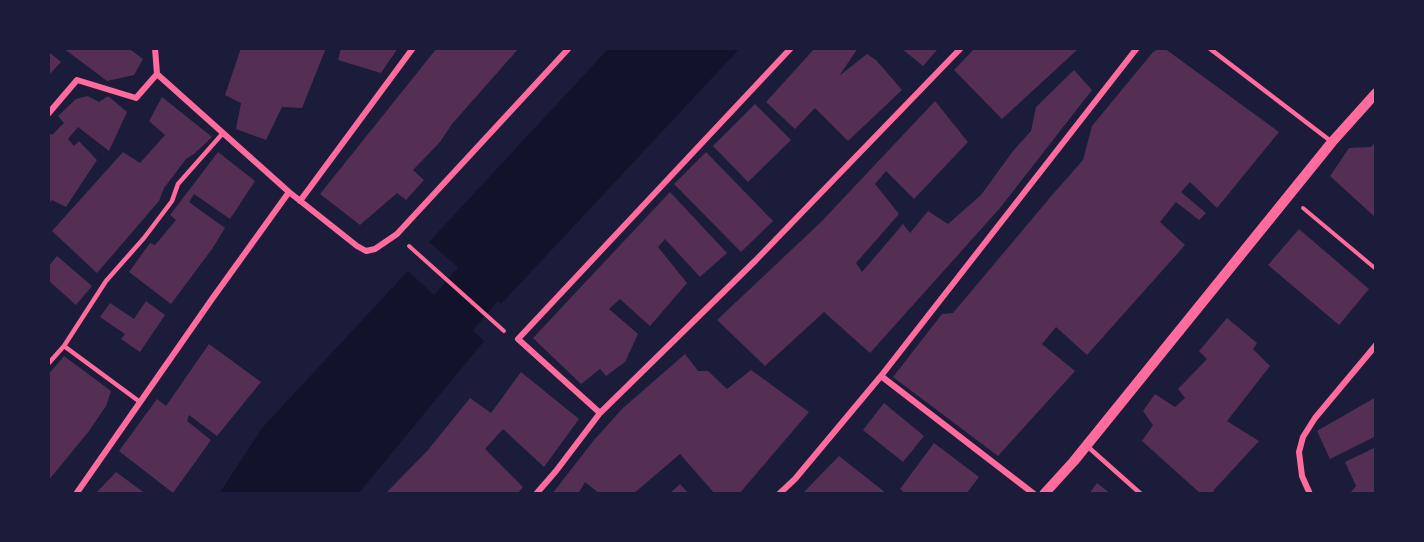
<!DOCTYPE html>
<html>
<head>
<meta charset="utf-8">
<style>
	body { margin:0 }
	#map { position:relative; width:1424px; height:542px; overflow:hidden; background:#1b1b3a; font-family:"Varela Round",sans-serif }
	canvas { display:block }
	.frame { position:absolute; inset:0; border:50px solid #1b1b3a; pointer-events:none }
</style>
</head>
<body>
<div id="map">
<canvas width="1424" height="542"></canvas>
<div class="frame"></div>
</div>
<script>
const ctx = document.querySelector('canvas').getContext('2d');
ctx.lineJoin = 'round';
function fill(path, color) { ctx.fillStyle = color; ctx.fill(path, 'evenodd'); }
const poly = rows => new Path2D(rows.map(r => 'M' + r).join(''));
function stroke(path, color, width, dash) { ctx.strokeStyle = color; ctx.lineWidth = width; ctx.lineCap = dash ? 'butt' : 'round'; ctx.setLineDash(dash || []); ctx.stroke(path); }
const water = poly([
	[609,48,740,48,501,304,429,242],
	[408,271,484,341,358,494,219,494,262,428]
]);
const river = poly([
	[407,367,486,275,526,232]
]);
const building = poly([
	[63,48,128,48,143,59,134,75,107,81],
	[241,48,326,48,302,108,282,107,266,140,236,129,241,103,225,95],
	[341,48,398,48,381,73,338,60],
	[437,48,519,48,452,124,440,142,413,170,424,180,406,200,397,193,360,225,320,194],
	[815,48,858,48,839,76,867,54,876,60,902,90,848,141,815,108,795,129,766,102],
	[901,48,936,48,937,50,923,66],
	[975,48,1075,48,1077,50,1002,119,954,70],
	[1160,48,1164,48,1279,132,1217,208,1190,182,1181,192,1206,213,1199,220,1176,202,1160,222,1185,245,1087,355,1056,327,1042,344,1075,371,998,456,893,377,942,314,953,313,1053,194,1083,160,1092,126,1153,52],
	[48,51,61,62,48,76],
	[1074,70,1092,90,1000,208,870,353,824,312,765,366,717,320,821,222,935,101,968,142,914,199,886,171,875,184,899,214,856,263,862,272,903,224,910,233,928,211,948,224,981,195,1013,151,1031,131,1036,107],
	[88,96,99,102,108,96,127,112,109,151,78,127,68,139,74,146,79,141,97,160,66,207,52,200,48,205,48,132,52,135,64,123,58,116,76,99],
	[162,97,212,137,194,154,186,159,164,188,159,201,97,273,52,231,123,152,140,163,165,135,149,121],
	[755,104,791,140,748,182,713,146],
	[1376,141,1376,218,1330,176,1349,148,1371,147],
	[218,152,255,181,230,219,194,194,189,202,225,228,212,249,171,304,129,272,150,243,155,245,176,220,170,215],
	[706,152,773,221,741,252,674,184],
	[670,192,727,253,700,277,665,239,658,247,687,283,650,326,620,299,609,309,638,334,625,362,606,376,600,369,581,384,533,338],
	[1299,229,1369,289,1339,325,1268,265],
	[57,256,92,286,76,305,48,280,48,267],
	[146,301,165,315,140,352,121,339,125,334,100,317,110,303,134,319],
	[1227,318,1257,343,1253,349,1270,366,1227,421,1259,441,1213,491,1217,494,1201,494,1142,441,1153,425,1143,411,1155,394,1175,407,1185,398,1178,389,1207,359,1199,351],
	[209,344,261,382,217,436,189,415,187,421,211,440,173,493,119,451,157,399,166,406],
	[685,354,698,371,708,371,727,389,751,370,809,412,739,494,715,494,680,454,633,494,600,494,585,482,578,494,552,494,594,440,623,408],
	[64,356,111,391,106,406,89,431,48,481,48,405,50,403,48,401,48,375],
	[521,372,579,419,544,467,503,429,485,449,523,487,517,494,385,494,428,450,470,398,491,413],
	[1376,397,1376,436,1330,459,1317,431],
	[884,403,924,436,903,462,863,430],
	[934,443,979,477,966,494,906,494,900,489],
	[1376,447,1376,494,1349,494,1356,486,1345,462],
	[839,456,881,489,887,494,802,494],
	[116,472,146,494,96,493],
	[1097,483,1111,494,1089,494],
	[680,484,689,494,669,494]
]);
const path = poly([
	[1303,208,1376,269],
	[409,246,504,331]
]);
const service = poly([
	[1209,48,1332,142],
	[64,346,106,281,144,238,172,201,178,184,223,133],
	[48,364,64,346,140,402],
	[1087,446,1141,494]
]);
const minor = poly([
	[155,48,157,74,289,192,357,246,366,251,375,249,397,234,569,48],
	[48,114,77,80,136,98,157,74],
	[300,201,413,48],
	[881,376,1034,494],
	[600,413,518,339,791,48],
	[76,494,212,299,289,192],
	[536,494,556,471,600,413,755,261,961,48],
	[779,494,795,479,881,376,1137,48],
	[1310,494,1302,476,1299,452,1303,437,1315,418,1376,345]
]);
const tertiary = poly([
	[1044,494,1074,461,1332,142,1376,93]
]);
fill(water, '#12122b');
stroke(river, '#12122b', 52);
fill(building, '#542f53');
stroke(path, '#ff6b9d', 4);
stroke(service, '#ff6b9d', 4.5);
stroke(minor, '#ff6b9d', 6);
stroke(tertiary, '#ff6b9d', 10);
</script>
</body>
</html>
